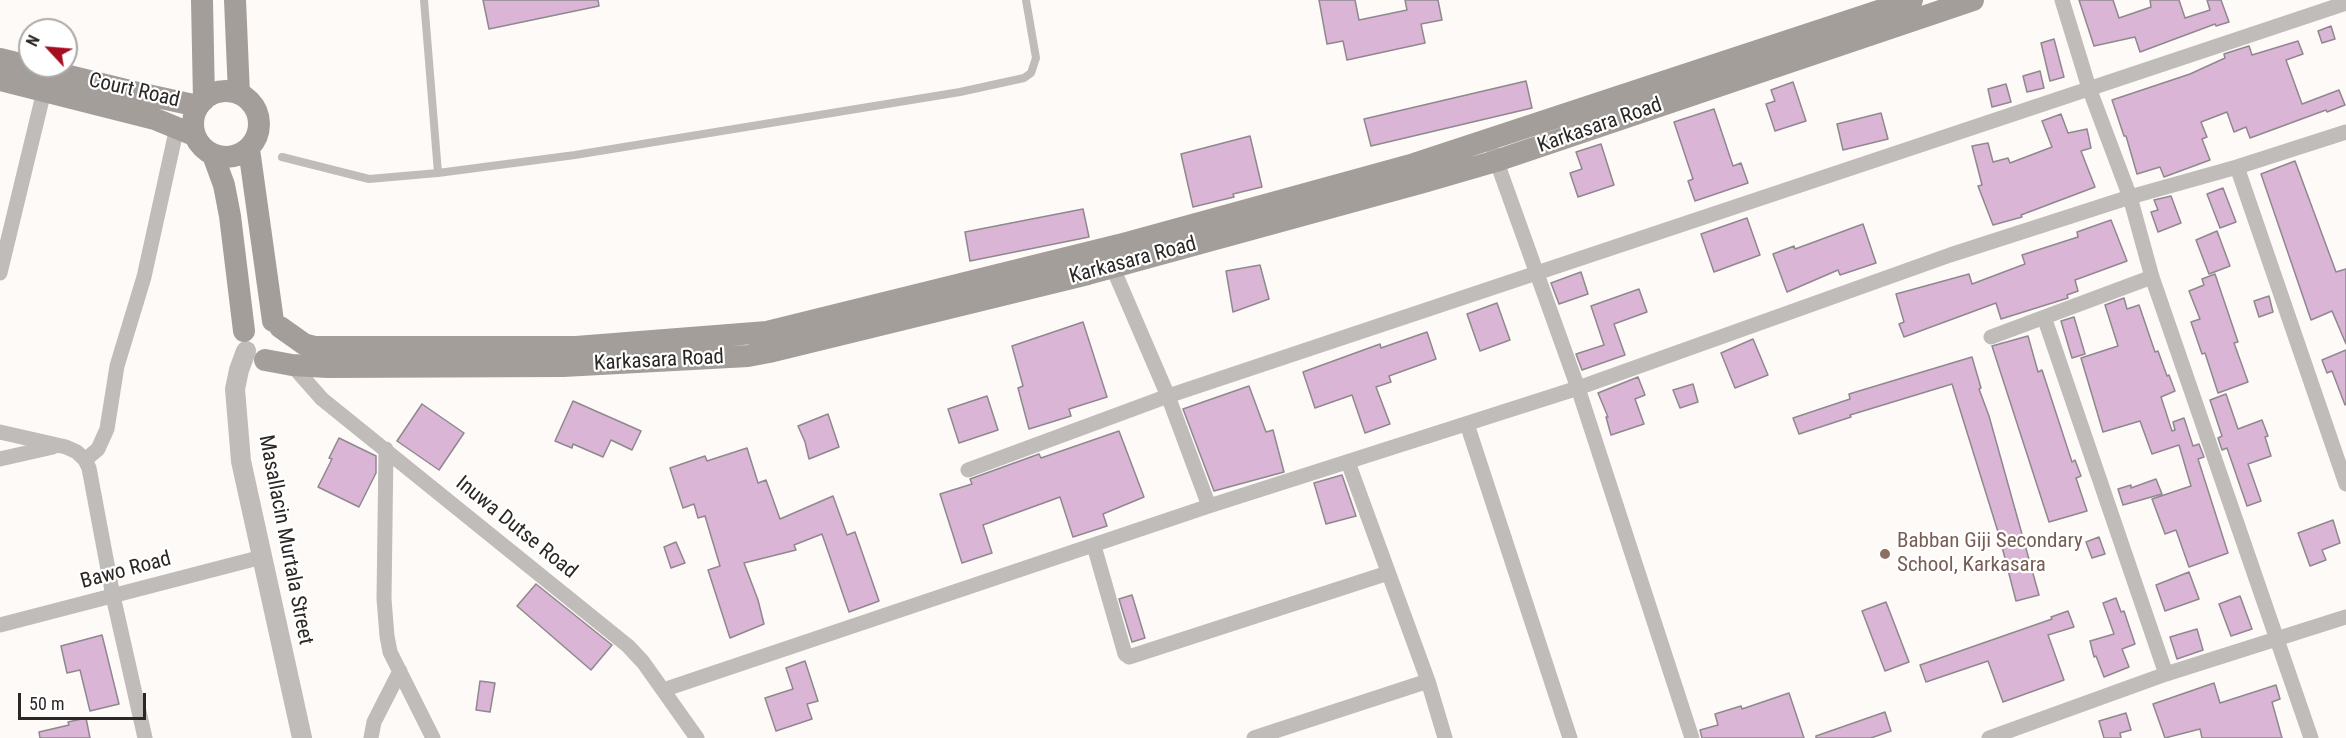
<!DOCTYPE html>
<html>
<head>
<meta charset="utf-8">
<style>
	body { margin:0 }
	#map { position:relative; width:2346px; height:738px; overflow:hidden; background:#fefaf8; font-family:"Roboto Condensed",sans-serif }
	canvas { display:block }
	.north { position:absolute; left:18px; top:18px; width:60px; height:60px; box-sizing:border-box; background:#fff; border:2px solid #aaa9a8; border-radius:50%; rotate:296deg; font-size:16px; font-weight:700; line-height:24px; text-align:center; color:#2b2725 }
	.north::after { content:''; display:block; margin:auto; width:21px; height:27px; background:#a60d20; clip-path:polygon(50% 0,100% 100%,50% 72%,0 100%) }
	.scale { position:absolute; left:18px; top:693px; width:128px; height:27px; box-sizing:border-box; border:3px solid #2b2725; border-top:0; padding-left:8px; font-size:18px; line-height:21px; white-space:nowrap; color:#2b2725; -webkit-text-stroke:4px #fff; paint-order:stroke }
</style>
</head>
<body>
<div id="map">
<canvas width="2346" height="738"></canvas>
<div class="north">N</div>
<div class="scale">50 m</div>
</div>
<script>
const ctx = document.querySelector('canvas').getContext('2d');
ctx.lineJoin = 'round';
function fill(path, color) { ctx.fillStyle = color; ctx.fill(path, 'evenodd'); }
const poly = rows => new Path2D(rows.map(r => 'M' + r).join(''));
function stroke(path, color, width, dash) { ctx.strokeStyle = color; ctx.lineWidth = width; ctx.lineCap = dash ? 'butt' : 'round'; ctx.setLineDash(dash || []); ctx.stroke(path); }
function label(font, color, halo, rows, align = 'center') {
  ctx.font = font + ' "Roboto Condensed",sans-serif'; ctx.lineWidth = 4.5; ctx.setLineDash([]); ctx.textBaseline = 'middle'; ctx.strokeStyle = halo; ctx.fillStyle = color; for (const [text, x, y, turn = 0] of rows) {
    ctx.save(); ctx.translate(x, y); ctx.rotate((+turn || 0) * Math.PI / 180); ctx.textAlign = isNaN(turn) ? turn : align; if (halo) ctx.strokeText(text, 0, 0); ctx.fillText(text, 0, 0); ctx.restore();
  }
}
const building = poly([
	[483,0,598,0,599,6,489,29,483,0],
	[1319,0,1355,0,1359,20,1407,10,1405,0,1438,0,1442,20,1421,24,1425,43,1347,60,1343,41,1327,44,1319,0],
	[2079,0,2113,0,2119,18,2151,7,2150,0,2179,0,2185,18,2210,10,2207,0,2221,0,2229,22,2216,26,2215,24,2140,52,2135,37,2094,46,2079,0],
	[2331,26,2335,39,2322,43,2318,31,2331,26],
	[2054,39,2064,77,2050,81,2041,43,2054,39],
	[2298,41,2303,54,2286,60,2302,104,2339,90,2345,105,2327,112,2326,110,2250,138,2246,127,2234,132,2227,112,2201,122,2207,137,2202,139,2210,160,2164,177,2160,167,2137,174,2126,136,2124,136,2112,100,2190,74,2225,58,2224,54,2227,53,2249,46,2252,55,2298,41],
	[2040,71,2044,88,2027,92,2023,76,2040,71],
	[1526,81,1532,108,1371,146,1364,119,1526,81],
	[1793,82,1806,121,1775,131,1766,104,1775,101,1771,90,1793,82],
	[2006,84,2011,102,1992,107,1988,89,2006,84],
	[1714,109,1733,166,1741,163,1748,183,1695,201,1688,181,1693,179,1674,122,1714,109],
	[1881,113,1888,139,1843,150,1837,124,1881,113],
	[2061,114,2068,133,2087,129,2091,148,2081,151,2095,187,2021,215,2022,217,1993,225,1978,186,1982,185,1972,146,1988,143,1993,162,2008,158,2010,163,2052,147,2042,121,2061,114],
	[1250,136,1262,187,1233,194,1234,197,1193,207,1181,154,1250,136],
	[1601,144,1614,185,1578,197,1570,173,1582,169,1576,152,1601,144],
	[2295,161,2336,272,2346,269,2346,344,2332,311,2311,320,2261,174,2295,161],
	[2223,188,2236,222,2220,228,2207,194,2223,188],
	[2171,196,2181,223,2158,232,2151,212,2158,210,2154,200,2171,196],
	[1083,209,1089,237,970,261,965,232,1083,209],
	[1747,218,1760,255,1714,272,1701,234,1747,218],
	[2111,220,2127,261,2075,280,2078,291,2067,295,2068,298,2001,319,1996,303,1904,337,1899,324,1904,322,1896,294,1969,274,1972,284,2025,264,2022,255,2078,237,2077,232,2111,220],
	[1863,224,1876,263,1840,275,1838,270,1787,292,1773,254,1794,246,1795,249,1863,224],
	[2217,231,2230,266,2209,274,2196,240,2217,231],
	[1260,265,1269,299,1233,312,1226,271,1260,265],
	[1581,272,1588,294,1559,304,1551,283,1581,272],
	[2215,274,2238,342,2234,343,2248,382,2218,393,2205,353,2202,354,2191,322,2200,319,2189,291,2204,285,2202,279,2215,274],
	[1639,289,1647,312,1614,324,1625,355,1582,370,1576,354,1604,345,1591,306,1639,289],
	[2269,296,2273,312,2259,317,2254,301,2269,296],
	[2124,298,2127,309,2139,305,2155,352,2158,351,2167,376,2169,375,2175,391,2161,397,2172,431,2175,430,2173,422,2184,418,2193,446,2199,444,2204,457,2198,459,2228,553,2189,567,2176,530,2165,534,2152,499,2191,486,2179,445,2152,454,2140,421,2103,432,2081,358,2118,346,2105,305,2124,298],
	[1497,303,1510,340,1480,351,1467,314,1497,303],
	[2074,317,2085,354,2072,358,2061,321,2074,317],
	[1083,322,1107,397,1069,409,1071,416,1029,429,1018,388,1023,386,1012,346,1083,322],
	[1427,332,1436,359,1389,376,1391,382,1376,387,1390,424,1365,433,1352,395,1315,408,1303,372,1380,344,1381,348,1427,332],
	[2028,336,2038,372,2042,370,2072,462,2075,460,2081,476,2076,478,2087,511,2049,522,1992,346,2028,336],
	[1753,339,1768,375,1735,388,1721,353,1753,339],
	[2346,350,2346,404,2345,405,2332,371,2327,373,2322,360,2346,350],
	[1972,357,1981,388,1979,389,1989,416,2039,595,2016,601,1999,535,1952,384,1850,415,1851,417,1799,434,1793,418,1850,399,1849,394,1972,357],
	[1638,377,1645,395,1635,399,1644,424,1611,435,1606,417,1608,417,1598,393,1638,377],
	[1693,384,1698,402,1680,408,1673,390,1693,384],
	[1249,386,1266,432,1273,430,1284,472,1214,491,1183,409,1249,386],
	[2226,394,2238,429,2262,420,2268,436,2265,437,2271,456,2248,464,2261,501,2247,506,2227,448,2222,450,2218,438,2222,436,2210,400,2226,394],
	[987,396,998,430,959,443,948,409,987,396],
	[573,401,641,431,632,450,611,440,603,457,573,444,572,448,555,441,573,401],
	[422,404,464,433,439,470,397,441,422,404],
	[828,414,839,447,809,459,805,442,798,426,828,414],
	[1119,431,1144,497,1103,514,1107,526,1073,537,1060,497,983,525,992,553,962,563,940,494,972,484,970,479,1039,454,1041,458,1119,431],
	[339,438,376,456,376,473,359,507,318,487,332,459,329,458,339,438],
	[747,448,758,483,766,480,780,519,833,496,847,535,855,532,879,601,849,612,822,534,794,545,796,550,744,563,758,600,764,624,730,638,708,570,720,566,705,516,698,518,694,504,683,508,670,468,705,456,707,461,747,448],
	[1342,475,1356,516,1326,524,1314,483,1342,475],
	[2156,479,2162,494,2123,505,2118,489,2131,485,2131,488,2156,479],
	[2333,520,2340,543,2322,550,2326,560,2310,566,2298,533,2333,520],
	[2099,537,2105,554,2092,558,2086,542,2099,537],
	[676,542,685,563,671,568,664,547,676,542],
	[2189,572,2199,599,2165,611,2156,585,2189,572],
	[536,584,612,645,591,670,517,606,536,584],
	[1132,595,1145,638,1132,642,1119,599,1132,595],
	[2240,596,2252,629,2231,636,2219,604,2240,596],
	[2116,598,2121,612,2124,611,2135,644,2122,649,2129,667,2104,677,2096,656,2094,657,2090,641,2114,634,2103,603,2116,598],
	[1886,602,1909,662,1885,671,1862,611,1886,602],
	[2068,611,2074,627,2048,635,2064,680,2003,702,1988,661,1926,682,1920,665,2052,619,2051,617,2068,611],
	[2197,629,2203,650,2177,659,2170,637,2197,629],
	[102,635,119,704,90,711,80,670,67,673,61,646,102,635],
	[805,661,818,701,807,704,812,719,776,731,765,698,793,689,786,668,805,661],
	[480,681,495,683,490,712,476,710,480,681],
	[2214,683,2220,703,2276,685,2280,699,2272,702,2282,738,2202,738,2200,729,2165,738,2153,704,2214,683],
	[1789,693,1804,738,1702,738,1700,730,1718,725,1715,714,1741,706,1742,709,1789,693],
	[1885,712,1891,731,1871,738,1816,738,1816,736,1885,712],
	[2126,713,2131,730,2120,733,2121,738,2104,738,2099,721,2126,713],
	[86,718,90,738,40,738,39,732,69,725,68,722,86,718]
]);
const service = poly([
	[424,0,438,173],
	[282,157,369,179,438,173,575,155,960,92,1024,78,1031,73,1036,58,1026,0]
]);
const minor = poly([
	[2062,0,2089,88,2130,197,2152,277,2311,738],
	[1494,154,1578,388,1692,738],
	[2237,167,2346,484],
	[1109,259,1168,396,1209,506],
	[0,273,44,91],
	[2044,317,2166,674],
	[1991,337,2152,277],
	[292,365,322,399,628,646,643,662,697,738],
	[1467,424,1570,738],
	[0,432,66,447,77,452,85,460,89,468,113,596,145,738],
	[386,449,384,599,387,636,390,652,433,738],
	[0,459,53,447],
	[85,460,98,449,107,429,117,366,144,277,177,127],
	[1348,462,1428,681,1445,738],
	[968,470,1168,396,2346,3],
	[1094,546,1125,654,1129,657,1388,573],
	[0,625,262,557],
	[663,690,1209,506,1578,388,1950,255,2130,197,2237,167,2346,132],
	[371,738,374,722,400,671],
	[1254,738,1428,681],
	[1989,738,2166,674,2346,617]
]);
const tertiary = poly([
	[246,351,239,370,235,389,241,461,302,738]
]);
const secondary = poly([
	[202,0,204,100],
	[235,0,239,94],
	[0,59,134,92,198,106],
	[0,80,155,119,194,135],
	'193 124a33 33 0 1 1 66 0a33 33 0 1 1-66 0Z',
	[249,149,273,321],
	[213,155,224,185,230,216,244,331],
	[280,327,304,344,315,347,576,347,767,332,1119,245,1414,164,1912,0],
	[265,360,292,365,328,367,563,366,748,356,769,352,1088,274,1424,182,1496,161,1973,0]
]);
const markers = [
	[1885,554,6,"#8d6e63"]
];
const streetNames = [
	["Court Road",134,91,13],
	["Karkasara Road",1600,126,-19],
	["Karkasara Road",1133,261,-15],
	["Karkasara Road",659,361,-3],
	["Inuwa Dutse Road",516,528,39],
	["Masallacin Murtala Street",285,540,79],
	["Bawo Road",126,571,-15]
];
const educationNames = [
	["Babban Giji Secondary",1897,542],
	["School, Karkasara",1897,566]
];
fill(building, '#dbb5d5');
stroke(building, '#8f888e', 1.5);
stroke(service, '#c0bcba', 8);
stroke(minor, '#c0bcba', 15);
stroke(tertiary, '#c0bcba', 20);
stroke(secondary, '#a49e9a', 22);
for (const [x, y, r, color] of markers) { const dot = new Path2D(); dot.arc(x, y, r, 0, 2 * Math.PI); ctx.fillStyle = color; ctx.fill(dot); stroke(dot, '#fff', 2); }
label('21px', '#2b2725', '#fff', streetNames);
label('21px', '#785e54', '#fff', educationNames, 'left');
</script>
</body>
</html>
